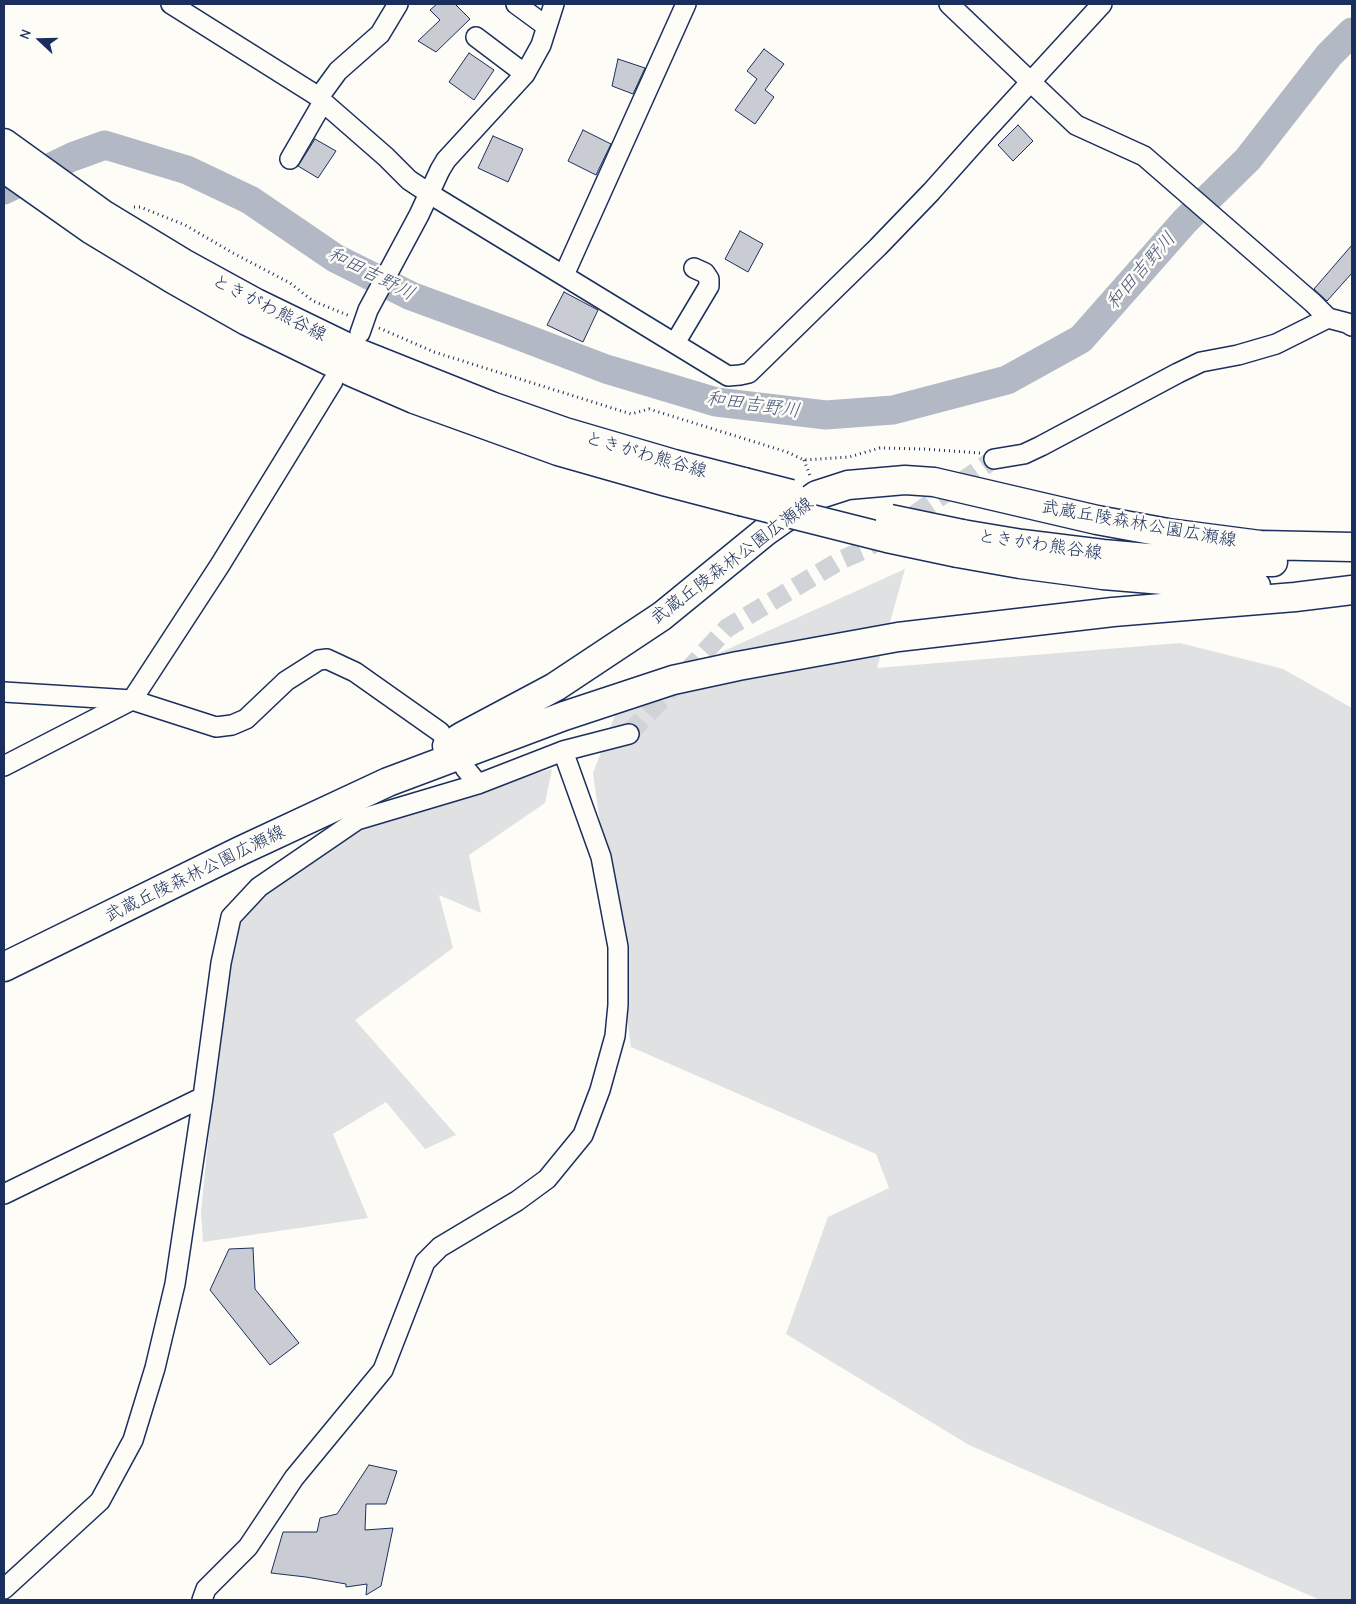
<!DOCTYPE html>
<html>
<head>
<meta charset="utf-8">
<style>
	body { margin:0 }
	#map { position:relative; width:1356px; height:1604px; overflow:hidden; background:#fdfcf7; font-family:"Comic Neue",sans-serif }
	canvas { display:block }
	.frame { position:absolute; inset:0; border:5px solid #1b2f5e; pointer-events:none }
	.north { position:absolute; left:15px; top:15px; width:50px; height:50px; -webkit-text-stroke:4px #fdfcf7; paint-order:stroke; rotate:291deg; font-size:14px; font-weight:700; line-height:20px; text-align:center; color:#1b2f5e }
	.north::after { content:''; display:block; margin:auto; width:18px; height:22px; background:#1b2f5e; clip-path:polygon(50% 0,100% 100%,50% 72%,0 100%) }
</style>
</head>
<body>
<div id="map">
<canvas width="1356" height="1604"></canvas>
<div class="frame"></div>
<div class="north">N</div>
</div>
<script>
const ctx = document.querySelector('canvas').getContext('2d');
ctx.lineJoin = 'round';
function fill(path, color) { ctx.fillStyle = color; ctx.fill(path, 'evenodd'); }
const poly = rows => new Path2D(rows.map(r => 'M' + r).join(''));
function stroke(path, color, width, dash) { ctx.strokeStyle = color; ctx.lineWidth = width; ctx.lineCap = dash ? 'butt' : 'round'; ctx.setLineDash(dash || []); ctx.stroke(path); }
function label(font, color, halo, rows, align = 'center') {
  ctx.font = font + ' "Comic Neue","Klee One",sans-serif'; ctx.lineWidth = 5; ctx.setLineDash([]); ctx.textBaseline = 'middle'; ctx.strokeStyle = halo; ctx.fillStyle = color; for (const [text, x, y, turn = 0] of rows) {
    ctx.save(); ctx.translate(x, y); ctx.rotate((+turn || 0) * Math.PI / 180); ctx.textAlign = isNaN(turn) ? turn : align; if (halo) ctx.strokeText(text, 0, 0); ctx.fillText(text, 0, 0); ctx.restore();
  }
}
const green = poly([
	[905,569,877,668,1180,643,1283,669,1352,708,1352,1600,1320,1600,969,1445,786,1334,828,1217,889,1188,876,1154,631,1047,593,773,622,697],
	[552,769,545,803,469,855,481,913,439,895,453,948,355,1020,456,1135,425,1149,386,1102,333,1134,368,1218,203,1242,201,1211,231,917,385,812]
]);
const river = poly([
	[4,190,72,157,105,145,187,170,250,200,335,258,411,296,509,332,606,369,716,402,826,415,893,410,1007,380,1081,339,1185,221,1248,159,1329,55,1352,32]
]);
const building = poly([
	[437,4,455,4,470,19,436,52,418,41,440,20,430,10,437,4],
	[764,49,784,64,765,90,774,97,755,124,735,110,757,79,747,71,764,49],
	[469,53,494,70,474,100,449,82,469,53],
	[618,59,645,68,633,94,612,86,618,59],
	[1018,125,1033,141,1013,161,998,145,1018,125],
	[583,130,611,144,596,175,568,161,583,130],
	[493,136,523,149,508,182,478,168,493,136],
	[315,139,336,151,318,178,298,166,315,139],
	[740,231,763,244,748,272,725,259,740,231],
	[1352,245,1352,273,1327,301,1314,289,1352,245],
	[564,292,598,310,583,342,547,325,564,292],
	[253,1248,255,1289,299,1343,270,1365,210,1290,229,1249,253,1248],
	[369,1465,397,1471,386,1504,366,1504,365,1530,393,1528,381,1586,366,1595,367,1584,346,1587,346,1584,306,1577,271,1573,283,1532,317,1532,320,1518,337,1514,369,1465]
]);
const streetTunnel = poly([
	[629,734,727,628,841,560,864,550,994,459]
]);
const path = poly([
	[134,207,140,207,185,225,233,253,290,283,313,301,350,316],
	[379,328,434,352,631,414,649,409,787,452,804,460,849,457,880,448,924,449,980,453],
	[804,460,810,476]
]);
const street = poly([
	[171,4,319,97,323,102,386,157,409,180,430,194,728,376,740,375,749,373,878,247,931,192,981,136,1102,4],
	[516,4,546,26],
	[949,4,1076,125,1144,156,1313,303,1328,318,1347,323,1352,326],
	[476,37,525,74],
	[319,97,338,71,380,34,398,4],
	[290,159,323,102],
	[564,275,686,4],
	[360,333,368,310,419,215,440,170,446,160,525,74,541,45,554,4],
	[675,343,709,286,709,279,705,273,694,268],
	[994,459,1024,454,1041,446,1178,373,1201,362,1238,355,1276,344,1328,318],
	[4,692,132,700,216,727,232,725,246,719,286,681,319,660,327,659,355,672,440,732],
	[4,766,132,700,220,565,333,381],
	[465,768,478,784],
	[4,1194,203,1097],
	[4,1589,100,1501,133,1440,155,1368,175,1284,203,1097,221,963,231,917,259,887,357,820,478,784,563,751,629,734],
	[202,1600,206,1589,248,1547,294,1478,383,1370,425,1262,440,1247,517,1201,547,1179,583,1135,600,1090,615,1036,618,1005,618,947,601,857,563,751]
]);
const secondary = poly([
	[4,143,104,215,183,263,256,303,363,355,491,406,565,432,674,464,744,482],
	[4,168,92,230,173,279,247,321,354,373,414,399,558,451,667,482,740,501],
	[962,534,1022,544,1103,554,1159,559,1210,561,1273,562],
	[958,553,1020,564,1103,575,1199,583,1256,586],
	[447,746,463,736,555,687,662,616,766,531,817,495,848,485,905,480,934,482,1097,520,1168,533,1260,545,1352,547],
	[4,967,240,851,388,782,564,716,673,680,738,666,898,637,1113,612,1295,597,1352,590]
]);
const secondaryBridge = poly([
	[744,482,791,494],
	[740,501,887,538,958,553],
	[890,519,962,534]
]);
const streetNames = [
	["ときがわ熊谷線",269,308,27],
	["ときがわ熊谷線",646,455,16],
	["武蔵丘陵森林公園広瀬線",1139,524,10],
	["ときがわ熊谷線",1040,545,8],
	["武蔵丘陵森林公園広瀬線",732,561,-37],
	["武蔵丘陵森林公園広瀬線",195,874,-26]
];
const waterNames = [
	["和田吉野川",1141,271,-49],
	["和田吉野川",371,274,27],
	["和田吉野川",753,405,8]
];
fill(green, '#e0e1e3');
stroke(river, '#b3b8c5', 29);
fill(building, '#c9ccd3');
stroke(building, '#1b2f5e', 1);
stroke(streetTunnel, '#d0d3d8', 19, [19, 9]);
stroke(street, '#1b2f5e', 22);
stroke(secondary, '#1b2f5e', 31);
stroke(path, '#1b2f5e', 3, [1, 4]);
stroke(street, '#fdfcf7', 19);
stroke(secondary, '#fdfcf7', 28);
stroke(secondaryBridge, '#1b2f5e', 31, []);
stroke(secondaryBridge, '#fdfcf7', 28);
label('18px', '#1b2f5e', '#fdfcf7', streetNames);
label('italic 19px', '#49587d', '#fdfcf7', waterNames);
</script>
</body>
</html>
